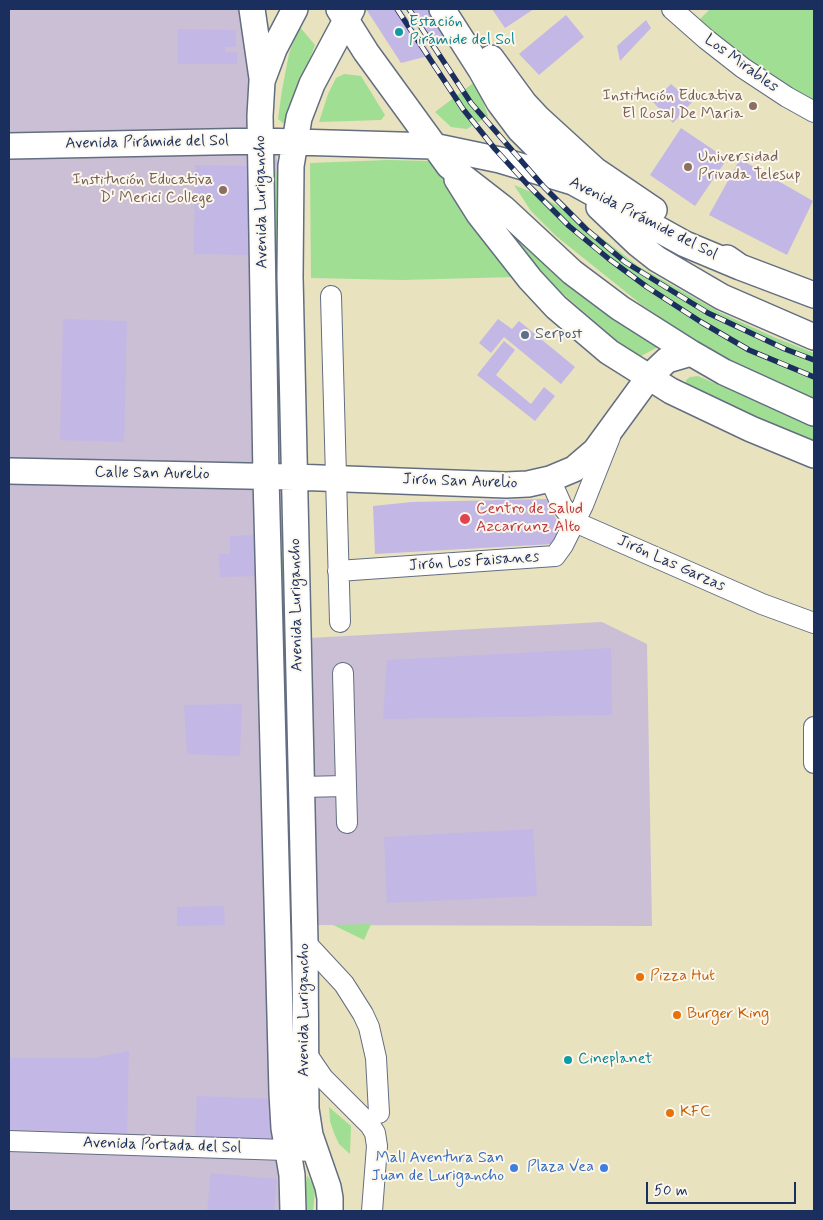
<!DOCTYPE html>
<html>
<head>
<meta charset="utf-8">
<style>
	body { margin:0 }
	#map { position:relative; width:823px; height:1220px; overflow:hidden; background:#e9e2bf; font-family:Mynerve,sans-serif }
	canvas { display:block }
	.frame { position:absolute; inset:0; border:10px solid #1b2f5e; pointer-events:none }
	.scale { position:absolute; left:646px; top:1182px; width:150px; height:22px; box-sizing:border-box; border:2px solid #1b2f5e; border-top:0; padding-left:6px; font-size:15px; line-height:18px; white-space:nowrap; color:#1b2f5e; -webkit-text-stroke:4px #fbf7ec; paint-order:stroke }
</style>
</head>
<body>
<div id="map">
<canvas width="823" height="1220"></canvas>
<div class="frame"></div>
<div class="scale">50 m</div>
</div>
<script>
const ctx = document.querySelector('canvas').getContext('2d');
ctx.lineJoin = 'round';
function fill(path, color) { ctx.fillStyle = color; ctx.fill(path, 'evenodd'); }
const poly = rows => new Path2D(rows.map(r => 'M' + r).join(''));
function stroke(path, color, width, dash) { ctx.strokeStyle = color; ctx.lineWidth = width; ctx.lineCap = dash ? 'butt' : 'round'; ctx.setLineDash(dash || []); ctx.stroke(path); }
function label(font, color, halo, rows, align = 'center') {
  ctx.font = font + ' Mynerve,sans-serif'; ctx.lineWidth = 4; ctx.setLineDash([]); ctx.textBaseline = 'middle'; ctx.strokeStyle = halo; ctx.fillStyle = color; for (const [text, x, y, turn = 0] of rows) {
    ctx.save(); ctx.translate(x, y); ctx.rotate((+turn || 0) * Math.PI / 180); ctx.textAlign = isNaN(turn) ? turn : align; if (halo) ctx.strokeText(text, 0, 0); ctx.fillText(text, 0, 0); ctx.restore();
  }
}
const industrial = poly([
	[9,9,240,9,284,188,291,639,602,622,647,644,652,926,296,925,301,1211,9,1211]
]);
const green = poly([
	[710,9,814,9,814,104,742,57,698,21],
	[299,26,315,45,300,86,291,124,285,125,278,119,282,90,289,54],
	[344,74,361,76,385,115,381,120,319,122,328,94,336,78],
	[476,81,488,116,467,129,451,127,435,112],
	[388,160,428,161,435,165,515,277,402,280,311,278,310,163],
	[274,166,277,173,283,441,274,443,270,172],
	[514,185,543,197,570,213,638,266,721,313,776,338,814,353,814,400,750,371,702,345,642,305,556,236,531,211],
	[487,206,658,347,639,357,636,357,561,292,506,233],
	[698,376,814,426,814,446,686,385,686,380,690,377],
	[277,520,283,520,297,1076,294,1080],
	[371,924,364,940,333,925],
	[329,1107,351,1126,350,1154,339,1144,334,1133,330,1121],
	[307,1175,312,1183,315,1192,313,1211,303,1211]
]);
const building = poly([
	[366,9,401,9,432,55,401,63],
	[412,9,433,9,451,36,437,46],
	[492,9,534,9,505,28],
	[566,15,584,37,539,75,519,54],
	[646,20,651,28,620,61,617,46],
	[178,29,236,30,236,47,225,47,225,52,237,52,237,64,178,64],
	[671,84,692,102,673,123,653,102],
	[681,128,727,159,695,206,650,175],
	[740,159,813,201,787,255,709,215],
	[195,165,251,166,249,255,194,254],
	[63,319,127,321,124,442,60,440],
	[498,319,512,329,519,321,575,367,561,384,504,337,491,353,479,343],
	[504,341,515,350,496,375,531,404,544,387,555,396,535,421,477,375],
	[547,499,562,533,553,544,375,554,373,506,412,502],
	[257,535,258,576,220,577,219,554,230,554,230,536],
	[611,648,612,715,383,719,387,660],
	[242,704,240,756,187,754,184,705],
	[533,829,537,896,387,903,384,837],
	[224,906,225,925,177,926,177,907],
	[129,1051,127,1134,9,1129,9,1058,93,1058],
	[197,1096,274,1099,273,1141,195,1138],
	[211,1173,277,1179,274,1211,207,1211]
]);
const minor = poly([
	[672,9,706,39,743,68,787,97,814,112],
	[331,296,340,622],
	[550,479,562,506,575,522,762,604,814,623],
	[338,571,555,556,563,545,583,505,610,437],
	[343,673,347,823],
	[814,727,814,763],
	[301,787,346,786],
	[305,942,344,984,363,1014,369,1027,376,1058,379,1113],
	[306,1053,323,1078,370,1125,375,1133,377,1146,372,1211],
	[9,1141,316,1151]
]);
const major = poly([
	[252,9,262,78],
	[339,9,366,52,449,166,503,208,572,272,620,308,691,353,724,372,814,413],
	[442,9,481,70,499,102,520,130,570,180],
	[491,58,524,103,538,118,595,170,654,210],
	[9,146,261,141,433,146,500,160,573,182,685,244,740,267],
	[457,179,479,214,530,279,556,307,609,352,671,391,751,429,814,455],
	[599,207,638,244,657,259,722,297,814,337],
	[727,258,740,267,814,295],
	[9,471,294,477,506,485,528,484,550,479,574,469,595,451,649,377,667,360,691,353],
	[293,1211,292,1175,284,1128,282,1093,266,477,260,116,262,81,274,49,295,9],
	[330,1211,330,1198,328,1187,310,1135,306,1109,305,942,290,277,291,166,299,118,312,84,352,9]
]);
const rail = poly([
	[397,9,463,109,495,149,527,184,569,226,609,259,647,287,701,322,749,350,814,377],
	[409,9,471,103,544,187,586,229,625,262,708,313,785,349,814,360]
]);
const markers = [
	[399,32,5,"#0f9aa8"],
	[753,106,5,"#8d6e63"],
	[688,167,5,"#8d6e63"],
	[223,190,5,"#8d6e63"],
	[525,335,5,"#5c6f8a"],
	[465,519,6,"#e0444e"],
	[640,977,5,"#e8710a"],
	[677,1015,5,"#e8710a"],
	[568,1060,5,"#0f9aa8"],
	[670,1113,5,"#e8710a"],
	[514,1168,5,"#3f7fe0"],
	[604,1168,5,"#3f7fe0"]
];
const cultureNames = [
	["Estación",409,23],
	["Pirámide del Sol",409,41],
	["Cineplanet",578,1060]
];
const streetNames = [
	["Los Mirables",741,64,36],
	["Avenida Pirámide del Sol",147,143,-1],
	["Avenida Lurigancho",262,202,-91],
	["Avenida Pirámide del Sol",643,219,27],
	["Calle San Aurelio",152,474,1],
	["Jirón San Aurelio",460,482,2],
	["Jirón Los Faisanes",474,562,-4],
	["Jirón Las Garzas",671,564,24],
	["Avenida Lurigancho",297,605,-91],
	["Avenida Lurigancho",305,1010,-90],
	["Avenida Portada del Sol",162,1146,2]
];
const educationNames = [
	["Institución Educativa",743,97],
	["El Rosal De Maria",743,115],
	["Universidad",698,158,"left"],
	["Privada Telesup",698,176,"left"],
	["Institución Educativa",213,181],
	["D' Merici College",213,199]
];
const serviceNames = [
	["Serpost",535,335]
];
const healthNames = [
	["Centro de Salud",476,510],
	["Azcarrunz Alto",476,528]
];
const foodNames = [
	["Pizza Hut",650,977],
	["Burger King",687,1015],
	["KFC",680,1113]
];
const shopNames = [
	["Mall Aventura San",504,1159],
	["Juan de Lurigancho",504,1177],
	["Plaza Vea",594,1168]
];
fill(industrial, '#cbbfd5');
fill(green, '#9fde93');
fill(building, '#c3b7e5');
stroke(minor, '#636e80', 22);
stroke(major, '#636e80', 28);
stroke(minor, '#fff', 20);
stroke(major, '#fff', 25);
stroke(rail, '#1b2f5e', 5.5);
stroke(rail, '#fbf7ec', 4, [11]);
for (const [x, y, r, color] of markers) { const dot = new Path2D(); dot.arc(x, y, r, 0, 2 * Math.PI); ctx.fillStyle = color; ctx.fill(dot); stroke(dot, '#fbf7ec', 2); }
label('16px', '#0d838f', '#fbf7ec', cultureNames, 'left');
label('16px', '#1b2f5e', '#fbf7ec', streetNames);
label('16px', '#785e54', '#fbf7ec', educationNames, 'right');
label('16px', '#4e5e75', '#fbf7ec', serviceNames, 'left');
label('16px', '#be3a42', '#fbf7ec', healthNames, 'left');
label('16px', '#c56008', '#fbf7ec', foodNames, 'left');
label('16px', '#366cbe', '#fbf7ec', shopNames, 'right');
</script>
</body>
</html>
